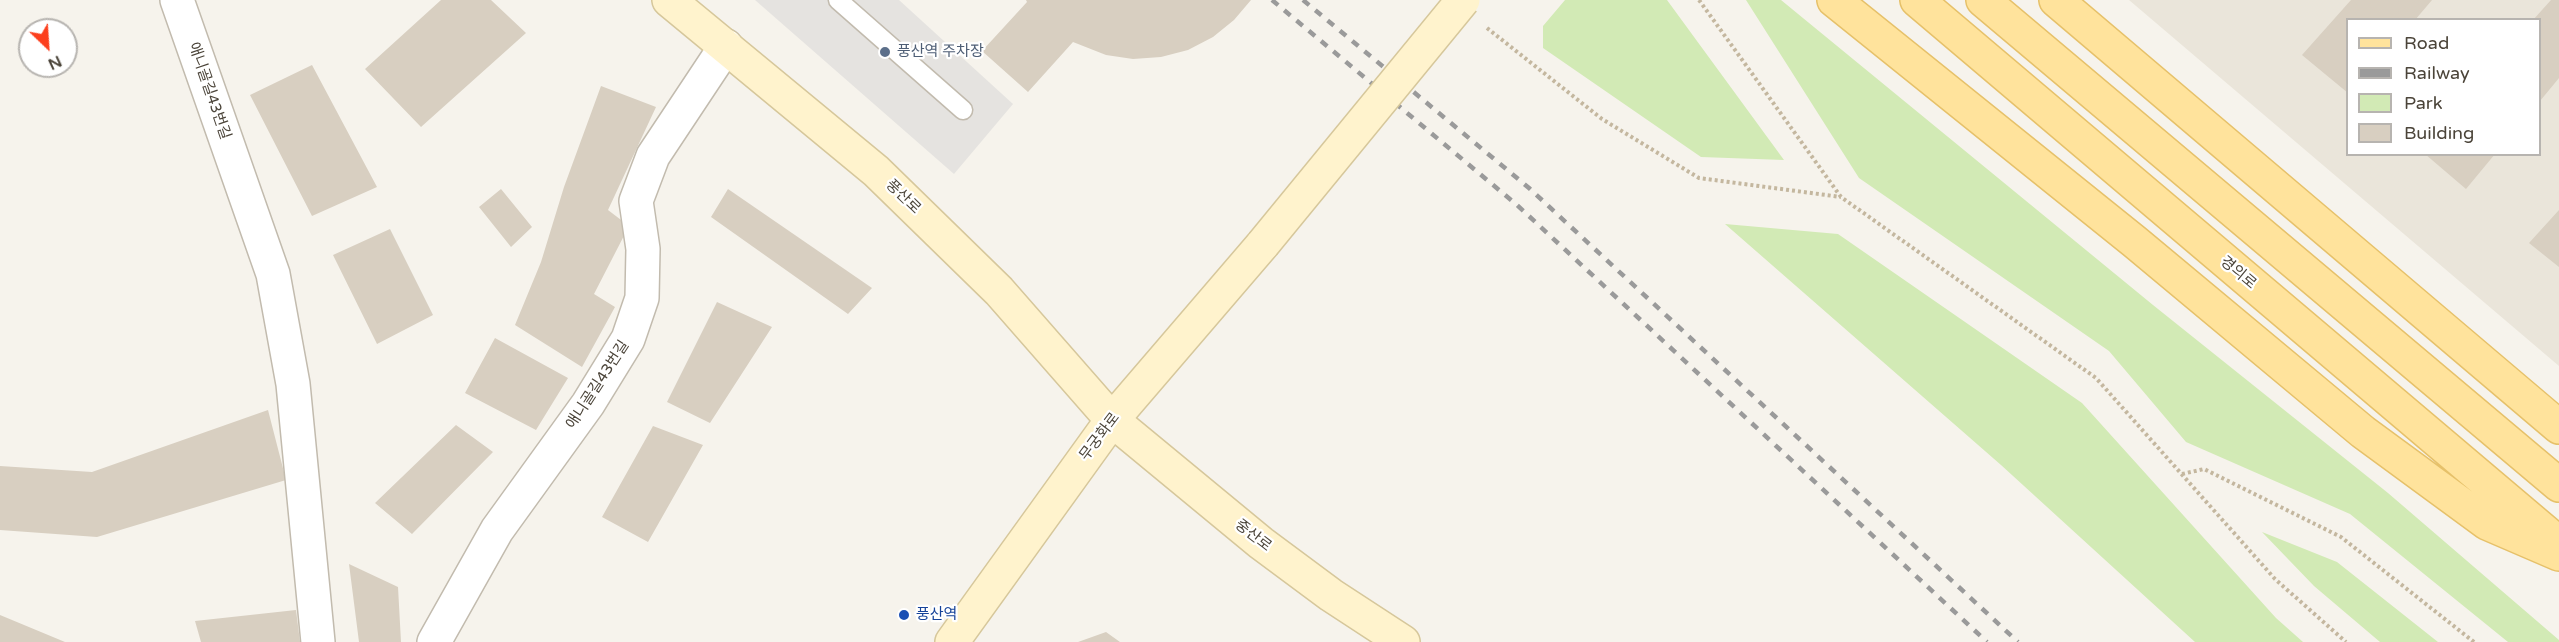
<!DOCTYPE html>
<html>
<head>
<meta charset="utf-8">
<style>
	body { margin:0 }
	#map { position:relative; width:2559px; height:642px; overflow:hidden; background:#f6f3ec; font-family:"Varela Round",sans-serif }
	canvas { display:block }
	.legend { position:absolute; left:2346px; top:18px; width:195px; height:138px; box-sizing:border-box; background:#fff; border:2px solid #b7b4b0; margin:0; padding:8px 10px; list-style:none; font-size:18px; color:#4b4439 }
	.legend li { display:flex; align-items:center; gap:12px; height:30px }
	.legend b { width:30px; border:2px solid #b7b4b0 }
	.north { position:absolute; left:18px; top:18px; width:60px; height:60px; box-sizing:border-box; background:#fff; border:2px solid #b7b4b0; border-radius:50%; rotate:155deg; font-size:16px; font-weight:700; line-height:24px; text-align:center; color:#4b4439 }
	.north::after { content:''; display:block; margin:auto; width:21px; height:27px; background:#fc3f1d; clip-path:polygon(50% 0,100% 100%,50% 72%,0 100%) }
</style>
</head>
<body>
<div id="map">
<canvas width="2559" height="642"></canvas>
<ul class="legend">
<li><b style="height:8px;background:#ffe39c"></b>Road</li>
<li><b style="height:8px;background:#9a9a9a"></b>Railway</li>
<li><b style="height:16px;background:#d2eab5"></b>Park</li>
<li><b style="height:16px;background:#d8cfc1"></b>Building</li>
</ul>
<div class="north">N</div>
</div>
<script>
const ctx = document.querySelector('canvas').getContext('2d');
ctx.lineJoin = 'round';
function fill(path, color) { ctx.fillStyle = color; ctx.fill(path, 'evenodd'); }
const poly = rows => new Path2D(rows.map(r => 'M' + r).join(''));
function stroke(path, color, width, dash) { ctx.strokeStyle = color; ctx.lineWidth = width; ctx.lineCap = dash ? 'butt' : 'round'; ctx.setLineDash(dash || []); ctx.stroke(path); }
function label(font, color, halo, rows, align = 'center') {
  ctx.font = font + ' "Varela Round","Noto Sans KR",sans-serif'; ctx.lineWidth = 4.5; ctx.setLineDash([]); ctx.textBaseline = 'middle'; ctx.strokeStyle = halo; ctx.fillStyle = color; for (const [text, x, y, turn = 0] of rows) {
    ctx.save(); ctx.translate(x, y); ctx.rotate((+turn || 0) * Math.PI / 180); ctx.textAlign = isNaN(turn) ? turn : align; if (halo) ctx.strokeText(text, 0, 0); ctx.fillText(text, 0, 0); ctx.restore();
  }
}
const residential = poly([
	[2129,0,2559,0,2559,366],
	[2348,20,2540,20,2540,154,2348,154]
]);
const green = poly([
	[1565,0,1667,0,1784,160,1701,157,1543,48,1543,26],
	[1746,0,1781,0,2153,305,2388,493,2559,640,2559,642,2508,642,2350,514,2186,442,2109,351,1859,178],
	[1725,224,1838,234,2082,403,2276,618,2303,642,2195,642,2001,465],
	[2262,532,2337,562,2438,642,2380,642,2314,586]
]);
const parking = poly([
	[755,0,899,0,1013,104,954,174]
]);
const building = poly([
	[441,0,491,0,526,33,421,127,365,69],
	[1026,0,1251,0,1234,20,1213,37,1188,50,1161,57,1133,59,1106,55,1073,42,1028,92,982,51,1027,2],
	[2351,0,2432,0,2415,20,2348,20,2348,93,2302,55],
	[2551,0,2559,0,2559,78,2540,101,2540,20,2533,20],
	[312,65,377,187,312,216,250,95],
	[601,86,656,107,608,210,629,226,594,294,615,307,582,367,515,325,541,262,564,187],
	[2425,154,2495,154,2466,189],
	[501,189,532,227,511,247,479,207],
	[728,189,872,288,848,314,711,217],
	[2559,210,2559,267,2529,243],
	[390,229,433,315,377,344,333,255],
	[717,302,772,327,710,423,667,402],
	[495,338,568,378,536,430,465,393],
	[268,410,286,480,97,537,0,530,0,466,92,472],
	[456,425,493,452,412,534,375,503],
	[653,426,703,445,648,542,602,517],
	[349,564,398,587,401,642,359,642],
	[296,610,300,642,201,642,195,621],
	[0,615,65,642,0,642],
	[1106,632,1120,642,1078,642]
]);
const path = poly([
	[1699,0,1841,197,2096,378,2275,579,2346,642],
	[1487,28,1602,119,1699,178,1841,197],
	[2182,474,2204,469,2341,537,2474,642]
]);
const service = poly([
	[838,0,963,110]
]);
const minor = poly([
	[177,0,273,274,293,384,318,642],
	[434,642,497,530,588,404,628,339,642,298,643,249,636,201,653,156,726,46]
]);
const secondary = poly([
	[669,0,876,171,999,291,1112,420,1261,543,1331,595,1403,642],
	[952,642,1112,420,1263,244]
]);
const primary = poly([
	[1834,0,2135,242,2363,432,2487,523,2559,554],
	[1917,0,2557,542],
	[1983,0,2559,485],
	[2056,0,2559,427]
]);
const rail = poly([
	[1272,0,1517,205,1987,642],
	[1303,0,1529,188,2018,642]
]);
const secondaryBridge = poly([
	[1263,244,1463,0]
]);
const markers = [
	[885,52,6,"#5c6f8a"],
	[904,615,6,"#1a4fb4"]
];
const serviceNames = [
	["풍산역 주차장",897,52]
];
const streetNames = [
	["애니골길43번길",209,91,71],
	["풍산로",903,197,44],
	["경의로",2238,273,40],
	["애니골길43번길",598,385,-57],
	["무궁화로",1100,437,-53],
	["중산로",1253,536,38]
];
const transitNames = [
	["풍산역",916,615]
];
fill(residential, '#eae5da');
fill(green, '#d2eab5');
fill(parking, '#e5e3e0');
fill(building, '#d8cfc1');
stroke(service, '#c2bbae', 21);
stroke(minor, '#c2bbae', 36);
stroke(secondary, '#d6c79b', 36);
stroke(primary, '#e6c16a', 36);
stroke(path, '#c4b79f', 4, [3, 3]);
stroke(service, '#fff', 18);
stroke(minor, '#fff', 33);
stroke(secondary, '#fff3cd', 33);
stroke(primary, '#ffe39c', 33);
stroke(rail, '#9a9a9a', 4.5, [8, 8]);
stroke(secondaryBridge, '#d6c79b', 36, []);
stroke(secondaryBridge, '#fff3cd', 33);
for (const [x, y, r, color] of markers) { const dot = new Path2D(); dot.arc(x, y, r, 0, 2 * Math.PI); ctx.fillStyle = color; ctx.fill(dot); stroke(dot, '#fff', 2); }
label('15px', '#4e5e75', '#fff', serviceNames, 'left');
label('15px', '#4b4439', '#fff', streetNames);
label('15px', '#164399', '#fff', transitNames, 'left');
</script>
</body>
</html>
